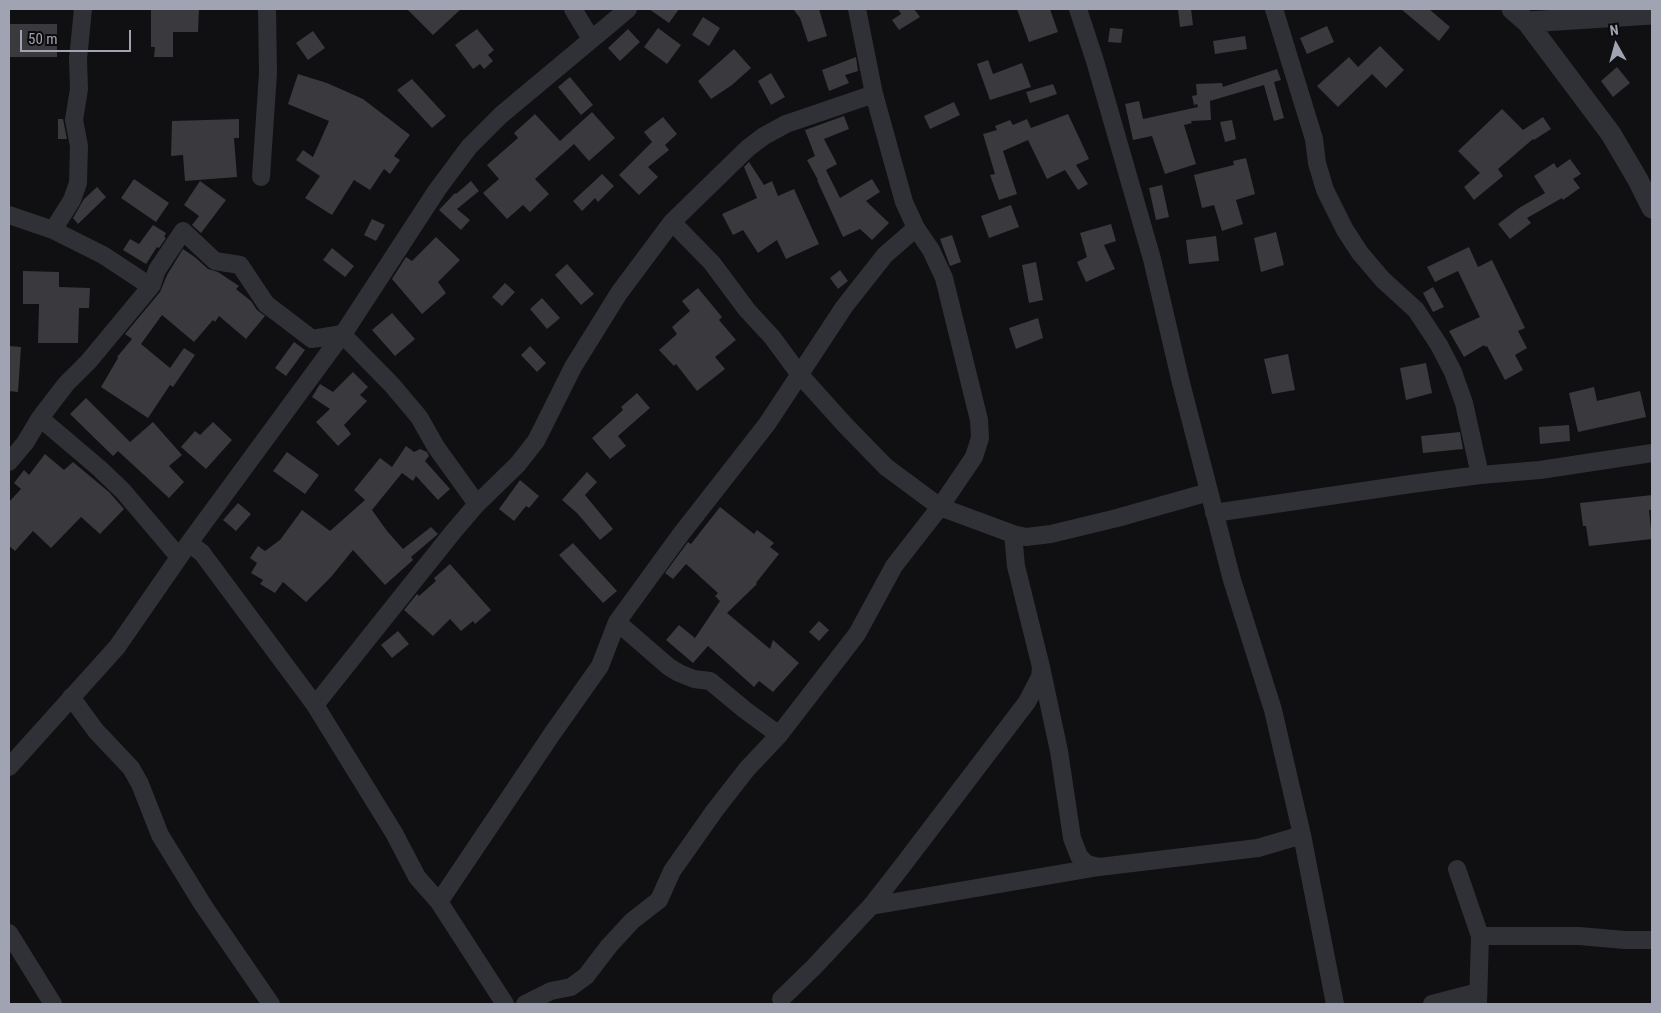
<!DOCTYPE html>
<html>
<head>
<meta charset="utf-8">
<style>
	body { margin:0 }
	#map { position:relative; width:1661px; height:1013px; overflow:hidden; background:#100f11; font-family:"Roboto Condensed",sans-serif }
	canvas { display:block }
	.frame { position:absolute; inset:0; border:10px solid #a0a4b2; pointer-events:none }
	.north { position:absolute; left:1591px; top:20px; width:50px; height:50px; -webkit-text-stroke:4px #0b0a0c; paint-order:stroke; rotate:353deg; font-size:14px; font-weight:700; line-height:20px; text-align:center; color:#a0a4b2 }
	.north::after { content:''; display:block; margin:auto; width:18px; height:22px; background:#a0a4b2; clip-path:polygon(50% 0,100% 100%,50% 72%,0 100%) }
	.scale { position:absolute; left:20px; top:30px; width:111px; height:22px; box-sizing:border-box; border:2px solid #a0a4b2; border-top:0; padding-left:6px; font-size:15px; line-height:18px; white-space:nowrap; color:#a0a4b2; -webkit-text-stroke:4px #0b0a0c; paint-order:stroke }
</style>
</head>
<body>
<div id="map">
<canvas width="1661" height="1013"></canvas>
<div class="frame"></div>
<div class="north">N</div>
<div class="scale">50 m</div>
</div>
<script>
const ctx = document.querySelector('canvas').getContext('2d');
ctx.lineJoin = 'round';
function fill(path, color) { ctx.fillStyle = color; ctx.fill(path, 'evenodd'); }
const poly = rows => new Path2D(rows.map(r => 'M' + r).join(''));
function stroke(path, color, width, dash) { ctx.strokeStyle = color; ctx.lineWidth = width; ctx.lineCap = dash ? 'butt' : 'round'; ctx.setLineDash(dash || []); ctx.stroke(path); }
const building = poly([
	[151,9,199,9,198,32,173,32,173,57,154,57,155,47,151,47],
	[407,9,461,9,433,35],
	[649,9,679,9,669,23],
	[793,9,819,9,827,36,808,42,800,18],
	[898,9,914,9,920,17,899,30,892,20,901,14],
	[1017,9,1050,9,1058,32,1029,42],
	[1178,9,1191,9,1193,25,1180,27],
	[1401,9,1429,9,1450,27,1439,41],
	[703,17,720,28,709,46,692,35],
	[9,24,57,24,57,57,9,57],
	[1327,26,1334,42,1307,54,1300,38],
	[658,28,681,45,667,64,644,47],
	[1110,28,1123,29,1121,43,1108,42],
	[477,29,494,50,488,55,493,61,484,69,480,64,473,69,455,45],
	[628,29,640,42,620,61,608,48],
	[313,31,325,48,308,60,296,43],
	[1245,36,1247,49,1215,54,1213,41],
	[1380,46,1404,70,1386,88,1372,74,1338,107,1317,86,1349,57,1358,67],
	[734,49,751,68,732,85,711,99,698,81],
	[856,57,858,71,845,75,849,83,829,91,822,70],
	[988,60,993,74,1022,63,1031,87,990,100,977,64],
	[1617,67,1630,83,1613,97,1601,81],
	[1277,69,1281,80,1274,82,1284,118,1274,121,1264,85,1210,101,1211,120,1191,121,1192,123,1184,125,1196,164,1165,174,1152,136,1133,140,1125,104,1139,101,1143,119,1198,107,1197,104,1194,105,1192,96,1197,95,1196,84,1222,83,1223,87],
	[771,73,785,97,771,105,758,81],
	[298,74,327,83,363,99,410,135,394,156,400,160,390,174,384,169,370,190,354,180,332,215,305,198,320,176,296,160,303,150,313,157,329,121,288,104],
	[570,77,593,105,581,115,558,87],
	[412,79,446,116,432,128,397,90],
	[1053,84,1057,94,1030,103,1026,92],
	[954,102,960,115,930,129,924,116],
	[1502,109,1523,130,1543,117,1551,129,1534,140,1533,139,1498,169,1503,176,1474,200,1464,187,1480,173,1458,151],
	[592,112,615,138,589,161,574,144,535,179,549,194,530,212,523,205,507,219,483,193,499,179,487,165,518,138,514,133,535,114,560,141],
	[1068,114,1089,159,1076,165,1088,184,1078,190,1065,170,1047,179,1028,140,1003,151,1017,194,999,200,990,175,995,174,983,134,997,130,995,126,1010,120,1013,125,1027,119,1031,128],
	[844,116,849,129,824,139,837,164,826,170,840,198,872,179,880,192,866,201,889,223,872,240,860,229,843,237,817,180,818,180,807,160,815,156,805,130],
	[663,117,677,134,665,145,669,150,648,167,658,177,639,195,619,175,652,142,644,132],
	[58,119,63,119,67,139,58,139],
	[239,119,239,138,234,138,237,177,185,181,183,155,171,156,172,121],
	[1232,120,1236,139,1225,142,1220,122],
	[1246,158,1255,194,1236,200,1243,224,1222,231,1214,205,1202,208,1194,175,1234,165,1233,161],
	[1570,159,1581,174,1573,179,1580,188,1563,200,1562,198,1527,218,1531,223,1510,239,1498,224,1519,208,1545,193,1534,176,1554,163,1557,168],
	[749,162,764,185,772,181,778,196,794,189,819,244,786,259,777,240,758,253,743,230,733,235,722,214,757,198,744,167],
	[602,174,614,186,598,202,595,198,582,211,573,201],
	[134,179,169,203,156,222,121,198],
	[200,181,226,200,201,233,192,225,199,216,184,205],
	[471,181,479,191,457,209,470,220,461,230,439,210,455,193,456,194],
	[1162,185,1169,217,1156,220,1149,188],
	[97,187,106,197,78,224,73,218,84,199],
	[1011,205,1019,227,989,238,981,216],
	[372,219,385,225,376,241,364,235],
	[1111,224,1116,241,1104,245,1115,269,1086,282,1077,262,1087,257,1080,233],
	[153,225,166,233,164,237,166,238,159,248,157,247,146,264,123,250,130,239,139,244],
	[1276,232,1284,265,1261,272,1254,238],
	[952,235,961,262,950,266,940,239],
	[1216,236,1219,261,1189,264,1186,240],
	[436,237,460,260,438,282,446,293,422,314,392,279,406,257,412,261],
	[1469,247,1478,267,1492,260,1525,328,1518,331,1527,348,1515,355,1523,370,1505,380,1487,346,1485,347,1484,345,1464,357,1449,331,1480,317,1458,271,1435,282,1427,267],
	[332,248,354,266,345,277,323,260],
	[183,249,196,258,208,269,218,272,239,286,236,289,251,301,257,310,265,316,246,339,219,316,215,322,213,320,194,342,162,315,141,344,170,368,184,348,195,355,173,387,170,385,148,418,101,387,118,358,117,357,132,339,125,334,160,292,167,275],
	[1036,262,1043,300,1029,303,1022,265],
	[567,264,594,294,581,305,555,275],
	[840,270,848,281,838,289,830,278],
	[23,271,59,272,59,287,90,288,89,308,79,308,78,343,38,343,39,304,23,304],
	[505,283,515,292,502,306,492,297],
	[1433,287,1444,307,1433,312,1423,293],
	[698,288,722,317,719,320,736,340,715,357,725,369,697,391,676,364,674,366,659,350,677,334,672,327,690,311,682,301],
	[542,298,560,318,547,329,530,309],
	[392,313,415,339,395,356,372,330],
	[1038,318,1043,338,1016,349,1009,328],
	[294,342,305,350,286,376,275,368],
	[9,346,21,347,18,392,9,391],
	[530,346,546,363,537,372,521,355],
	[1288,354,1295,390,1272,394,1264,359],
	[1426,363,1432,393,1406,400,1400,368],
	[353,372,368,387,360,395,367,401,344,425,351,434,338,446,316,422,330,409,312,397,320,384,333,392],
	[1594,387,1597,401,1640,391,1646,417,1578,432,1569,393],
	[637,393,650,408,618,436,626,446,610,459,592,438,623,410,621,407],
	[86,398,130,442,153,422,182,455,169,466,184,482,169,498,118,451,113,456,70,414],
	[213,422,232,440,206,469,181,447,195,431,200,435],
	[1569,425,1570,441,1540,444,1539,427],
	[1460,432,1463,449,1423,453,1421,436],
	[406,446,414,452,420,449,427,452,429,456,425,461,450,489,438,500,416,476,413,481,402,473,372,510,387,531,403,549,431,527,438,534,411,557,413,560,385,585,353,550,331,577,306,602,283,582,275,593,260,584,263,580,251,573,257,563,250,558,258,546,265,551,280,540,302,510,330,531,365,500,354,490,380,458,392,467],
	[287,452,319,475,305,494,273,471],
	[45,454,64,470,73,462,109,492,124,509,100,534,81,517,51,548,33,531,15,551,9,546,9,502,21,489,14,483,24,470,29,475],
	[587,472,597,482,585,495,613,529,600,540,577,513,562,500],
	[520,480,539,496,529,508,526,506,514,521,499,509],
	[1652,495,1652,510,1649,510,1652,539,1589,546,1586,526,1583,526,1580,503],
	[238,503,251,514,236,531,223,520],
	[720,507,754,534,757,530,774,543,770,547,779,554,756,583,757,584,727,613,770,649,773,640,799,663,773,692,759,681,754,687,708,646,693,663,666,640,679,625,695,638,720,601,715,596,718,593,686,564,673,579,665,573,688,542,691,544],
	[573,543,617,591,603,603,559,555],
	[450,564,491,610,475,624,473,621,461,631,450,619,433,636,404,610,417,594,419,596,436,581,434,578],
	[819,621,829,630,819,641,809,632],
	[398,631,409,644,392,658,381,645]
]);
const minor = poly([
	[573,9,591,39],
	[1078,9,1095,61,1152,259,1181,383,1232,580,1273,710,1302,835,1335,1004],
	[1274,9,1314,139,1317,163,1325,190,1345,230,1360,253,1383,280,1416,310,1439,345,1453,372,1464,403,1480,475],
	[261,177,268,73,267,9],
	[9,215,53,230,103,255,144,282,152,285,157,270,183,231,215,261,240,265,266,304,312,339,342,334],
	[672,222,712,263,747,310,772,337,800,375,846,426,886,467,940,507,1013,534,1026,537,1051,534,1117,518,1209,492],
	[53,230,72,200,78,183,79,146,74,120,79,89,78,59,83,9],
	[342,334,392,385,419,417,436,447,477,504],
	[40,418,99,468,123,491,179,557],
	[9,462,25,443,40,418,66,384,89,361,152,285],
	[1214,513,1411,484,1480,475,1540,470,1652,453],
	[1013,534,1016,566,1041,667,1059,751,1072,838,1079,856,1087,864,1099,867],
	[189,543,202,553,315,705,394,833,417,877,439,902,505,1004],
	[617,622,669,667,679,673,694,679,710,681,745,710,779,735],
	[71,697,96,731,131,768,140,784,160,835,203,905,271,1004],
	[315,705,453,532,477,504,518,464,536,441,573,367,619,293,672,222,748,148,764,136,786,124,874,94],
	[9,767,117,647,189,543,347,328,437,190,469,147,501,115,628,9],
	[1457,869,1480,936,1478,1004],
	[439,902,552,734,600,666,617,622,681,534,767,424,844,307,885,255,916,228],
	[871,906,1099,867,1258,848,1302,835],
	[9,933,53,1004],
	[1480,936,1579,936,1625,940,1652,940],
	[781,999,814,967,871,906,903,865,1027,702,1040,677,1041,667],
	[525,1004,551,991,571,987,586,976,609,946,632,921,659,900,672,871,715,810,747,769,779,735,857,634,894,566,940,507,974,457,980,438,979,420,944,278,931,250,916,228,904,202,874,94,857,9],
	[1432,1004,1478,992]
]);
const tertiary = poly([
	[1512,9,1527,22,1611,134,1638,180,1652,208],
	[1527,22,1652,14]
]);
fill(building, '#3a393e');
stroke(minor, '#303136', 18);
stroke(tertiary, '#303136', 21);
</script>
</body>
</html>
